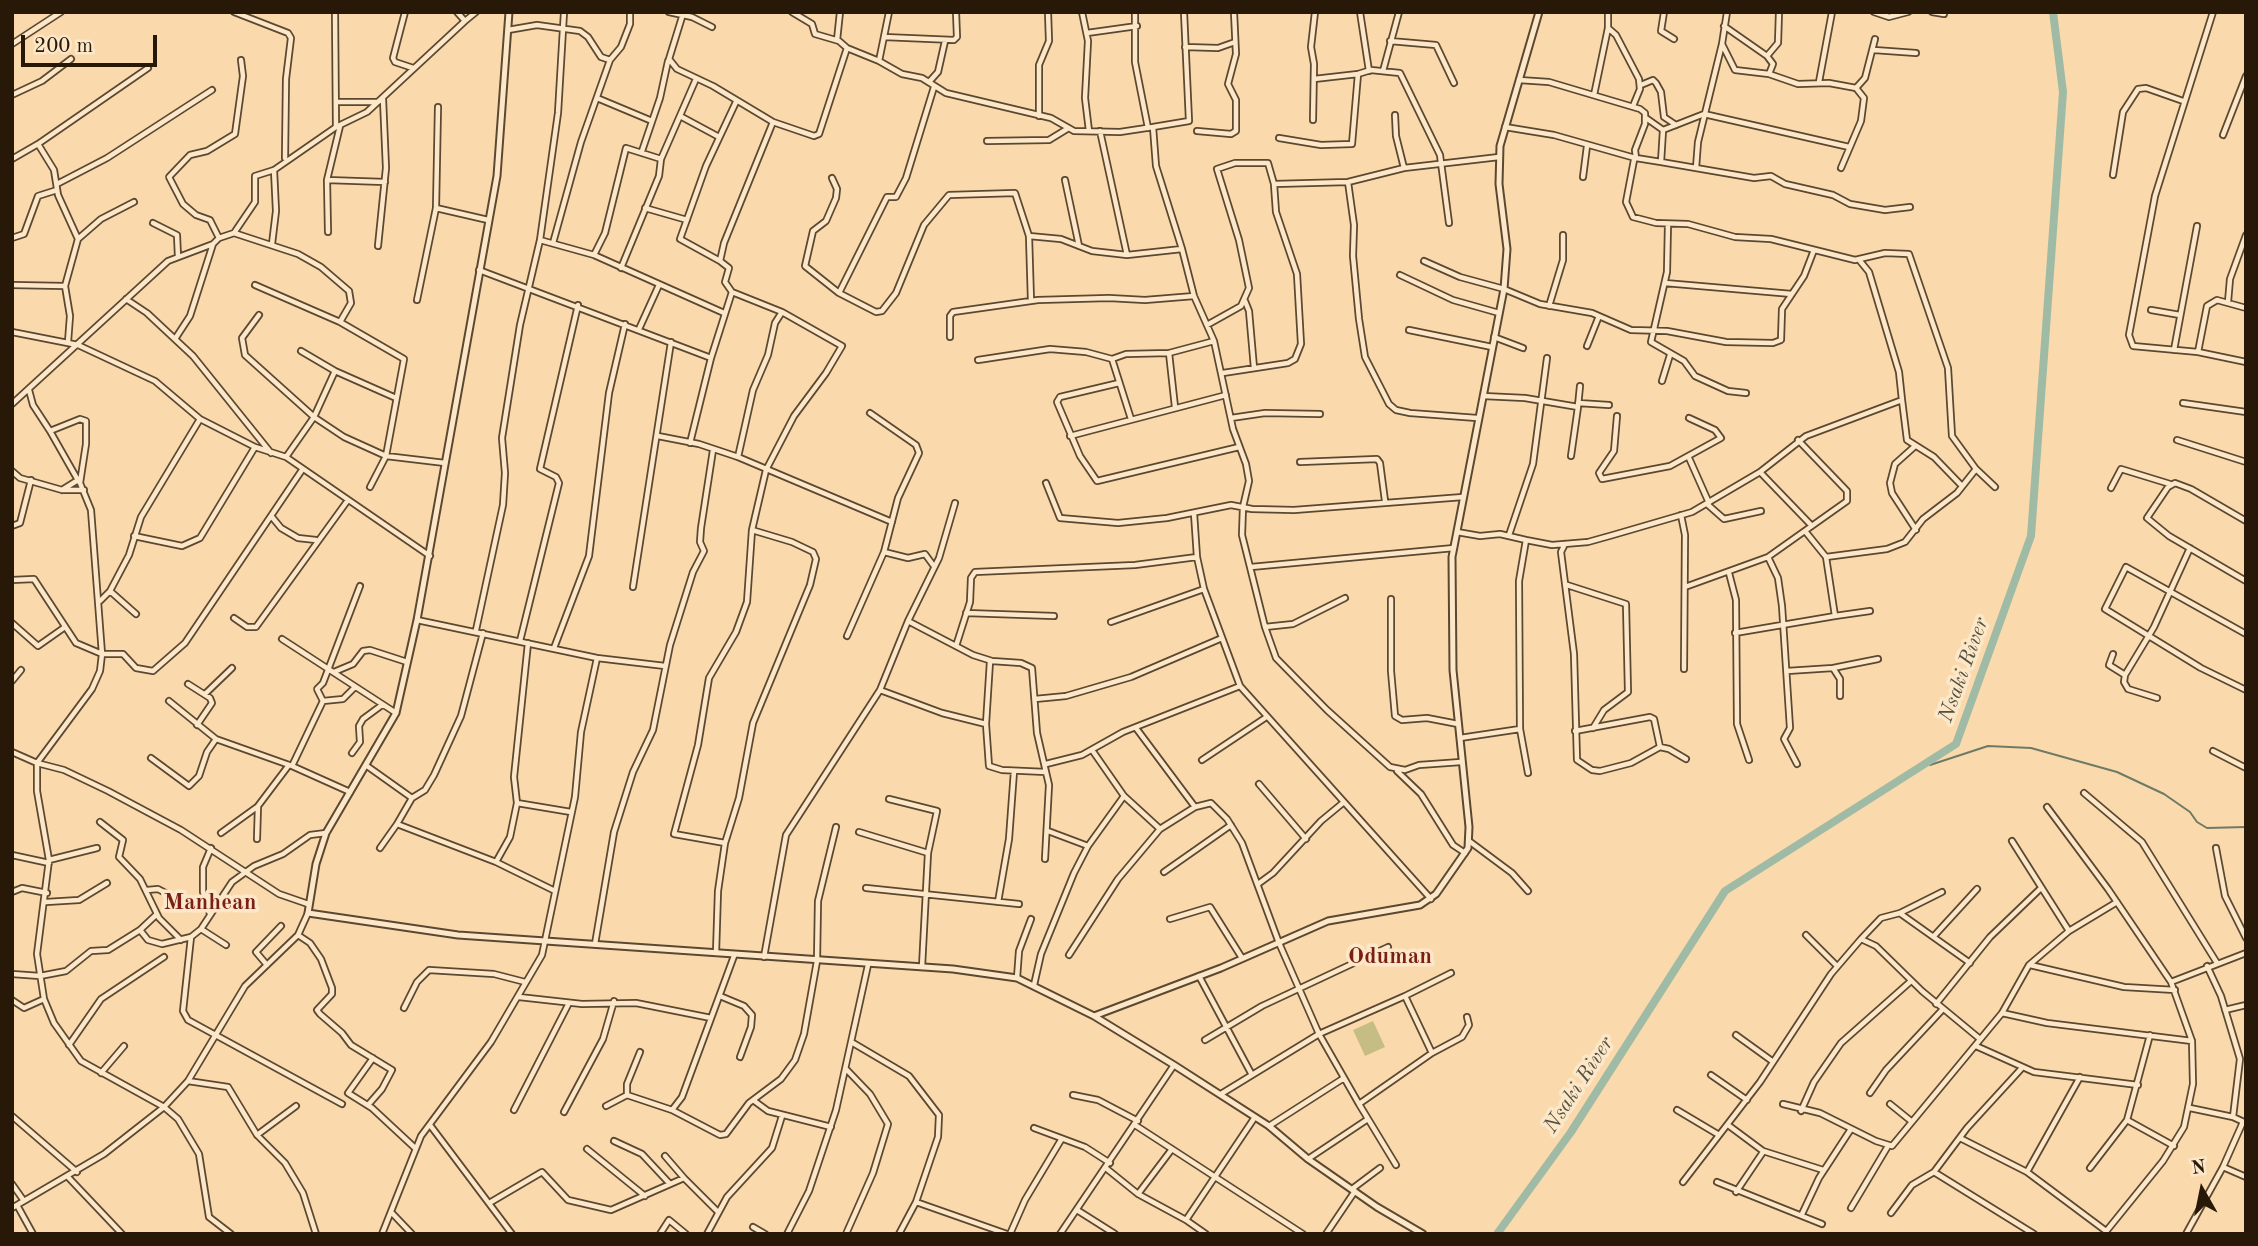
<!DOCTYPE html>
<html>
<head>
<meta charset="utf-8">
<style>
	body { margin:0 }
	#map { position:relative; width:2258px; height:1246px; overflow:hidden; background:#fadaac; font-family:"Old Standard TT",serif }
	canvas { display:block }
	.frame { position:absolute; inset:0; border:14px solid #281807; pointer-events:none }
	.north { position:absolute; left:2167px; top:1155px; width:70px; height:70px; -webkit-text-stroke:5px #fce7c9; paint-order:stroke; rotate:351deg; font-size:19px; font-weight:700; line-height:28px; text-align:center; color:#281807 }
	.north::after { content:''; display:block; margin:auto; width:24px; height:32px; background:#281807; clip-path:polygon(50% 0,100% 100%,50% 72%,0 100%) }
	.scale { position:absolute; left:21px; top:35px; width:136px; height:32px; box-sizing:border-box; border:4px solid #281807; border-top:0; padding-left:9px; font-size:21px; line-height:24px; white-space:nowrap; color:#281807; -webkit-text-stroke:5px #fce7c9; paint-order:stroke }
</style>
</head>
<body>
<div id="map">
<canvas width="2258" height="1246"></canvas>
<div class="frame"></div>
<div class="north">N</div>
<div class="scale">200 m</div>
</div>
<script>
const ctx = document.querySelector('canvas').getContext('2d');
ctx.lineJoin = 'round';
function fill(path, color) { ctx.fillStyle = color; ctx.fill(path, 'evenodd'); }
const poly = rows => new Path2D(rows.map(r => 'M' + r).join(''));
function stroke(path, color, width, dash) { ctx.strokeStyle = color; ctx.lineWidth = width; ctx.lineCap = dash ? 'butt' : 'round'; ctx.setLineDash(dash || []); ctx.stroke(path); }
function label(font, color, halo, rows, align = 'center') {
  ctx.font = font + ' "Old Standard TT",serif'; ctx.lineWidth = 7; ctx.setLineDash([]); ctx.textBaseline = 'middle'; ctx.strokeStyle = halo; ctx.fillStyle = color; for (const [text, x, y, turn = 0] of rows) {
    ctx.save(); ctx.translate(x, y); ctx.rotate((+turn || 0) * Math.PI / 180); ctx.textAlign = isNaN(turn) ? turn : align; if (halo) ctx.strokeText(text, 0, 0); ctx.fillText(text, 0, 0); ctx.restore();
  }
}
const green = poly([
	[1373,1021,1385,1047,1365,1056,1353,1030]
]);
const stream = poly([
	[1930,765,1988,746,2031,748,2117,772,2164,794,2190,812,2197,822,2207,828,2246,827]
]);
const river = poly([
	[1497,1234,1571,1132,1725,891,1956,744,2031,536,2063,92,2053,12]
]);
const minor = poly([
	[234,12,288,33,291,38,286,79,285,158],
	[335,12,336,127],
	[405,12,393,58,395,62,413,68],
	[457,12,465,21,476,12],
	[669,12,692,17,712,27],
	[792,12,812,24,815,34,839,41,847,48,879,61,902,74,922,78,946,93,1051,118,1074,131,1120,132,1153,127],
	[1082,12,1088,41,1085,98,1089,131],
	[1135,12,1135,62,1148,128],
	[1360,12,1369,71],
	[1664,12,1661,31,1674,39],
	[1727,12,1722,44,1735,70,1769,74,1798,84,1829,83,1856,88],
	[1874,12,1889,17,1908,12],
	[1932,12,1944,14],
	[2213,12,2155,196,2129,335,2133,346,2198,352,2246,362],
	[682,17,669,59,677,69,713,86,773,122,814,136,819,134,847,48],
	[1724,26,1767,56],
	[1608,28,1616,35,1639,79,1640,89,1633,106],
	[508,30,537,25,580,31,588,37,601,57,610,60,621,47,630,24,630,12],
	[1087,33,1137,26],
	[884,37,954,40,957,37,956,12],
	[837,40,840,12],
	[1390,41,1436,45,1454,83],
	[12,44,61,12],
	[1185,47,1218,48,1235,42],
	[1874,50,1916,53],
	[879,61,889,12],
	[1383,71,1399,12],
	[1769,74,1773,64,1767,56,1778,43,1779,12],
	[1314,79,1358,74],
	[1519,80,1549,82,1640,109,1645,113,1645,124,1635,150,1636,158],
	[929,82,938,72,945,41],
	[1819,82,1832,12],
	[1641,85,1653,80,1656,83,1661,92,1664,117,1676,125],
	[12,95,42,81,71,59],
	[1594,95,1608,28,1608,12],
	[597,98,652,121],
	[337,102,378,102],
	[1395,115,1396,136,1404,168],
	[680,116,719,137],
	[1039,116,1039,65,1049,41,1048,12],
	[1646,118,1663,130,1704,114,1849,147],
	[1313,120,1314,64,1311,47,1315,12],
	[1505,127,1554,135,1635,158],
	[1663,130,1661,162,1636,158,1634,160,1626,202,1633,217,1656,223,1688,224,1735,237,1771,239,1855,260,1885,253,1909,254,1948,368,1952,436,1976,469,1995,487],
	[1100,131,1127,255],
	[1197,131,1231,134,1236,131,1236,100,1228,84,1236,54,1234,12],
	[2223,135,2246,76],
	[1279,138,1321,145,1352,144,1358,74,1371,70,1400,73,1440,155,1449,223],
	[987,141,1049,140,1067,129],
	[38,144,148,68],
	[642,151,660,98,668,61],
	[12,159,38,144,54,170,58,195,78,239,65,286,70,316,68,342],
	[1661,162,1754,178,1771,176,1785,184,1833,195,1850,204,1885,210,1910,207],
	[1696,168,1698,142,1722,44],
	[1841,168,1861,121,1864,98,1856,88,1865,78,1875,39],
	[2113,175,2123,112,2138,89,2146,88,2183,101],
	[1583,177,1587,146],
	[832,178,837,189,836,198,826,221,813,231,805,266,839,293,876,312,882,311,896,293,924,225,949,195,1015,193,1029,236,1061,239,1092,251,1127,255,1182,249,1194,296,1214,341,1233,429,1246,464,1249,481,1243,507,1242,535,1265,627,1276,658,1327,710,1390,767,1405,770,1419,765,1461,762],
	[327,180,385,182],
	[1065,180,1079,246],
	[1348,182,1354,225,1353,256,1359,319,1365,357,1389,404,1396,410,1410,413,1477,418],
	[57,184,107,158,212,90],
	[1274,184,1348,182,1404,168,1499,157],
	[436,208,488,220],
	[645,208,687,220],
	[153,223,177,235,178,257],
	[1668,224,1667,272,1651,342,1684,361,1695,376,1728,391,1746,393],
	[328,232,327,180,340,126],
	[234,233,255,202,255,176,274,170,336,127,367,112,465,21],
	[1029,236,1031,301],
	[12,238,24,234,38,196,57,190],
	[219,238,210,220,196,215,183,204,169,177,190,155,207,151,235,134,243,76,241,60],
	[78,239,101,219,134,202],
	[540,240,558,113,564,12],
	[553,243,581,142,610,60],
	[272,244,276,211,274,170],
	[378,246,386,168,383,99],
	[1182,249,1156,166,1153,127,1189,121,1184,12],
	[594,255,605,233,626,148,661,159],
	[720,261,680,239,706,166,736,102],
	[1424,261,1460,277,1504,289,1540,304,1592,313,1631,330,1667,331,1726,342,1773,343,1781,340,1782,309,1804,276,1814,250],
	[621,268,659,176,661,159,696,79],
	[479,270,711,358],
	[1400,275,1453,300,1499,313],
	[1665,283,1792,294],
	[12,285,65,286],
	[255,285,340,322,404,359,386,456,370,487],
	[839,293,887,197,896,197,906,178,934,87],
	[126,299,147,313,193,356,271,453],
	[417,300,436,208,438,107],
	[1245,301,1249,311,1254,368],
	[2228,302,2230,279,2246,235],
	[1549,306,1563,260,1563,235],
	[2151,310,2180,315],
	[259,315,242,338,245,355,314,417,344,437,386,456,445,463],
	[1207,325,1241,306,1249,288,1239,240,1217,169,1235,163,1268,163,1274,184,1276,212,1297,274,1301,344,1295,359,1288,363,1223,373],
	[639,329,659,285],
	[1409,330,1492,347],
	[12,332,78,345,155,381,200,419,255,447,286,457,430,556],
	[950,337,950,316,953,312,1038,300,1109,298,1145,300,1194,296],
	[1494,337,1523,348],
	[175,339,190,316,213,244],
	[1587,346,1599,316],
	[2174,350,2197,226],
	[301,351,335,371,396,398],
	[2198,352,2207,306,2217,300,2246,308],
	[1169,353,1175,407],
	[1112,359,1131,419],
	[978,360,1050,349,1086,352,1112,359,1126,354,1169,353,1214,341],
	[1662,381,1670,355],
	[1119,383,1060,397,1057,402,1080,456,1097,481,1239,447],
	[29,390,33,405,50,431,80,419,86,421,86,444,80,483,91,510,102,654,100,671,92,689,37,763,37,791,49,860,37,954,44,999,54,1023,81,1061,164,1107,178,1119,199,1154,209,1217,231,1234],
	[1483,396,1525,398,1578,407,1571,456],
	[1902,400,1907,440,1934,457,1962,486],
	[1578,403,1609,405],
	[2183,403,2246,412],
	[12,404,168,261,213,244,219,238,234,233,298,254,321,267,349,291,351,303,340,322],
	[1578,406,1580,386],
	[1617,416,1614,451,1599,473,1602,479,1670,466,1721,438,1715,430,1689,418],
	[1231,418,1265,413,1320,414],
	[50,431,79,482],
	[658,436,699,444,738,457,892,522],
	[1070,436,1226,395],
	[2177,440,2246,462],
	[690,443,711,358,732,292,725,282,729,268,720,261,724,243,773,122],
	[1914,447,1895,464,1890,483,1892,493,1916,530],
	[286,457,314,417,335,371],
	[738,457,753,390,768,355,775,323,782,312],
	[1689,458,1709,503],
	[1300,462,1377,459,1380,463,1385,501],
	[12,471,20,478,62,490,84,490],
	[1760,472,1806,436,1902,400,1899,372,1869,272,1860,261],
	[1046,483,1060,518,1118,523,1167,518,1231,505,1252,509,1294,510,1463,497],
	[2111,488,2121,469,2170,484],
	[62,490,78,480],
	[1707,504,1724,519,1761,511],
	[1194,513,1197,557,1204,589,1240,686,1431,899],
	[1681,515,1685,535,1684,669],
	[272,517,281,528,298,538,316,540],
	[2246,521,2191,489,2175,483,2168,487,2147,518,2169,536,2246,581],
	[12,526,20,523,31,480],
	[1457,532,1480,536,1500,534,1526,540],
	[1509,535,1533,464,1547,358],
	[134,536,182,546,200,538,255,447],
	[1565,544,1561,552,1574,654,1577,760,1592,770,1600,771,1631,763,1660,747,1669,749,1686,759],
	[884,552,908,558,925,554,933,565],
	[1768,557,1778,578,1782,606,1790,728,1784,739,1797,764],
	[1826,557,1887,549,1905,542,1923,519,1957,493,1976,469],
	[1251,567,1454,548],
	[1729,573,1736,600,1737,724,1749,760],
	[12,580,34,579,76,643,102,654,123,654,136,668,153,671,185,643,302,470],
	[1567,585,1626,604,1628,692,1604,710,1593,728],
	[633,587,671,342],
	[1685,587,1768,557,1847,501,1847,491,1798,440],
	[110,591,136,614],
	[1391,599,1391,671,1395,716,1402,720,1427,718,1458,724],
	[100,601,110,591,129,555,141,517,200,419],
	[966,613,1054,616],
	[1835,616,1870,611],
	[234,618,247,627,256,627,348,500],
	[417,620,597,658,665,666],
	[908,621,973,655,992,661,1021,663,1032,668,1037,733,1049,785,1045,859],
	[1111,622,1204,589],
	[12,623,38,646,65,627],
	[1265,627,1293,624,1345,598],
	[476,630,503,505,505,473,502,438,520,325,540,240,594,255,724,313],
	[1735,633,1835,616,1826,557,1805,531],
	[2246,634,2126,567,2105,609,2201,668,2246,690],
	[847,636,884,552,898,498,919,453,916,445,870,413],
	[282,639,396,713],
	[520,641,559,483,556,477,540,469,578,305],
	[956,646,970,602,971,578,975,572,1135,565,1197,557],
	[554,648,589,556,609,393,625,324],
	[2113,654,2109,665,2125,675],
	[1833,668,1878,659],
	[1787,671,1833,668,1840,679,1840,696],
	[334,672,353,664,363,651,370,650,407,662],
	[12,681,21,670],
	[188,684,210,698,212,703,197,725],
	[880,690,942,713,986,724,989,766,1002,770,1046,772],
	[205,694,232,668],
	[2157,698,2128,689,2124,682,2125,675,2154,627,2190,548],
	[1035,699,1066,696,1131,677,1222,638],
	[169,701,216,739,292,766,350,792],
	[323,701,343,699,355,687],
	[986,724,990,661],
	[1136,728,1195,807],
	[1520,729,1528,773],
	[1575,731,1650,717,1654,719,1660,747],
	[1460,738,1520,729,1519,581,1526,540,1552,545,1588,542,1613,535,1692,512,1760,472,1811,525],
	[1092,750,1124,796,1160,829,1195,807,1211,803,1227,819,1242,843,1279,943,1319,1034,1221,1094],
	[2213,751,2246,768],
	[12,752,37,763,64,770,108,791,181,830,279,894,308,904],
	[352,753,360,742,359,726,363,719,382,705],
	[151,758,189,786,199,776,207,752,216,739],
	[1202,760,1265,718],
	[1046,764,1082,755,1123,732,1240,686],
	[292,766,323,701,317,689,323,683,360,586],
	[367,766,412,798,397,824,496,862,553,890],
	[1397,771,1421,794,1453,845,1465,853],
	[1259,784,1306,839],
	[2084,793,2142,842,2217,963],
	[412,798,425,790,434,775,461,716,483,633],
	[889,799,937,811,928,853,922,967],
	[517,803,571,812],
	[2047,807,2108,889,2171,982,2192,1041,2193,1084,2184,1127,2163,1161,2104,1234],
	[100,822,123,840,119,857,140,879,159,918,181,940],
	[1048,831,1088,846],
	[859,832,928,853],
	[221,833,257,807],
	[257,839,258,806,289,765],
	[1469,841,1512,873,1528,891],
	[2012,841,2069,931],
	[725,843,674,834,698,745,709,678,736,632,747,602,752,530,766,470,794,416,826,373,842,346,782,312,732,292],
	[380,848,397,824],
	[2216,848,2225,896,2246,938],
	[12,855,49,863],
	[49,860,97,848],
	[496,862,510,837,517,803,514,777,528,643],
	[1164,872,1231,825],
	[1258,884,1273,873,1321,821,1344,802],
	[866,888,1019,904],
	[147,890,158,889,186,904],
	[12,892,22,888,47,893],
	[46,902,79,900,107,883],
	[998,902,1009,839,1014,771],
	[210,914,203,892,203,867,211,848],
	[1901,914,1970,963],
	[1170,919,1210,907,1242,958],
	[201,929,226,945],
	[140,930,157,914],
	[298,935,310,943,321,959,332,988,332,994,317,1010,320,1014,342,1033,351,1045,392,1070,382,1089,368,1105],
	[1806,935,1837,966],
	[1934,936,1977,889],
	[191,937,183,1011,188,1020,342,1104],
	[1861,939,1881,918,1900,913,1942,892],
	[595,944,614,832,633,772,653,730,670,645,693,572,704,551,700,542,701,528,713,450],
	[716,953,718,891,725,843,739,798,753,723,810,585,816,559,813,552,792,542,752,530],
	[1069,955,1118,879,1160,829],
	[764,957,786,835,880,690,908,621,939,558,955,503],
	[267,965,256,952,281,926],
	[2030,965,2124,987,2175,990],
	[2207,966,2221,996,2240,1059,2233,1117],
	[12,974,40,976,66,971,91,951,108,950,140,930,148,940,162,944,191,937,201,929,232,882,254,866,283,854,310,835,326,833],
	[1199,976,1252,1075],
	[1017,978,1019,951,1031,919],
	[2171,982,2246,953],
	[1034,985,1041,954,1074,873,1088,846,1124,796],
	[720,996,744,1006,752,1015,751,1027,740,1057],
	[1405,996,1432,1053,1359,1104,1319,1034,1405,996],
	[1405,996,1451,973],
	[519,997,582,1004,636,1003,711,1018],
	[12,1000,24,1008,44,999],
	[1936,1004,1990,937,2041,888],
	[404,1008,417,982,429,970,494,974,525,982],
	[2225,1010,2246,1005],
	[2002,1013,2047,1023,2192,1041],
	[1736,1035,1772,1061],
	[1205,1040,1262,1006,1388,947],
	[853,1043,909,1076,939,1115,938,1137,916,1202,1007,1234],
	[69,1045,101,999,164,957],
	[1976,1046,2034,1072,2138,1085],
	[640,1052,627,1084,627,1095,672,1110,720,1135,726,1134,749,1103,781,1079,795,1060,804,1034,817,961,818,901,836,827],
	[1432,1053,1462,1037,1469,1025,1467,1017],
	[373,1058,348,1093,372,1108,415,1148],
	[846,1069,870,1094,888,1124,873,1173,846,1234],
	[2021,1069,1967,1128,1934,1172,2034,1234],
	[101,1073,124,1046],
	[1711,1075,1747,1100],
	[188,1081,228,1087,257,1135,285,1163,303,1193,316,1234],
	[1870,1093,1886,1070,1943,1009],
	[1073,1095,1098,1100,1138,1121],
	[753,1100,768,1111,831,1127],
	[1359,1104,1396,1165],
	[1783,1104,1820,1113,1876,1141,1892,1146,2002,1013,2029,965,2069,931,2117,902],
	[1890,1104,1911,1121],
	[606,1106,627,1095],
	[2190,1108,2233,1117,2246,1123],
	[514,1110,569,1003],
	[672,1110,682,1097,734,956],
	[1677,1110,1719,1135],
	[1801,1111,1814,1082,1841,1043,1911,981],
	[564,1112,603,1039,614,1001],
	[12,1116,77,1172],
	[2127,1120,2174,1146],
	[430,1125,512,1234],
	[1135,1125,1303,1234],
	[1728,1125,1763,1151,1823,1170],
	[1269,1126,1344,1078],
	[1034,1128,1085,1147,1110,1163],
	[257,1135,296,1106],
	[1960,1138,2027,1172,2080,1077],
	[614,1141,642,1154,670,1184],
	[587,1149,645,1196],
	[665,1156,684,1178],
	[1308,1159,1368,1119],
	[2223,1167,2246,1177],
	[2090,1168,2127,1120,2150,1035],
	[1107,1169,1138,1194,1186,1220],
	[2027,1172,2106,1231],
	[68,1177,122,1234],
	[1683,1182,1760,1082,1831,974,1861,939,1876,946,1922,991,1980,1039],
	[1717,1182,1822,1224],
	[12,1184,24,1201],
	[1352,1189,1380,1168],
	[1736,1192,1763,1152],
	[1138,1194,1172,1149],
	[491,1202,542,1172,568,1200,611,1210,684,1178,717,1211],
	[17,1205,33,1234],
	[12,1208,104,1154,164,1107,188,1081,245,986,298,935,308,913],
	[1851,1208,1888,1146],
	[1077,1210,1115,1234],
	[391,1212,412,1234],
	[1891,1213,1912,1185,1934,1172],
	[1802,1214,1819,1178,1851,1129],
	[753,1227,765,1234],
	[382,1234,421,1136,491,1042,542,955,575,797,581,732,597,658],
	[660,1234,669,1220,686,1234],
	[707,1234,727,1197,772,1148,782,1116],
	[787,1234,809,1191,836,1110,868,965],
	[899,1234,916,1202],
	[1010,1234,1025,1200,1061,1140],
	[1060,1234,1174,1065],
	[1206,1234,1186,1220,1255,1117],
	[1326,1234,1355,1191],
	[2186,1234,2223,1167,2243,1122]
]);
const tertiary = poly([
	[509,12,497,176,417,620,396,713,326,833,316,864,308,913,458,935,953,969,1017,978,1094,1016,1174,1065,1269,1126,1308,1159,1377,1207,1423,1234],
	[1094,1016,1221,968,1328,921,1420,905,1436,894,1468,848,1469,827,1453,670,1452,557,1504,289,1507,249,1499,184,1500,146,1539,12]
]);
const waterNames = [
	["Nsaki River",1964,670,-70],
	["Nsaki River",1579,1085,-57]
];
const quarterNames = [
	["Manhean",210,903],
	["Oduman",1390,957]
];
fill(green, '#c5bd84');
stroke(stream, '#6f7a66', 2);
stroke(river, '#9fbba6', 8);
stroke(minor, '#5c4830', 8);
stroke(tertiary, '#5c4830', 9);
stroke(minor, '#fce7c9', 4.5);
stroke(tertiary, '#fce7c9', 5);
label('italic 21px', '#52513f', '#fce7c9', waterNames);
label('bold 23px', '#7a1f14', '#fce7c9', quarterNames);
</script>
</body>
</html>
